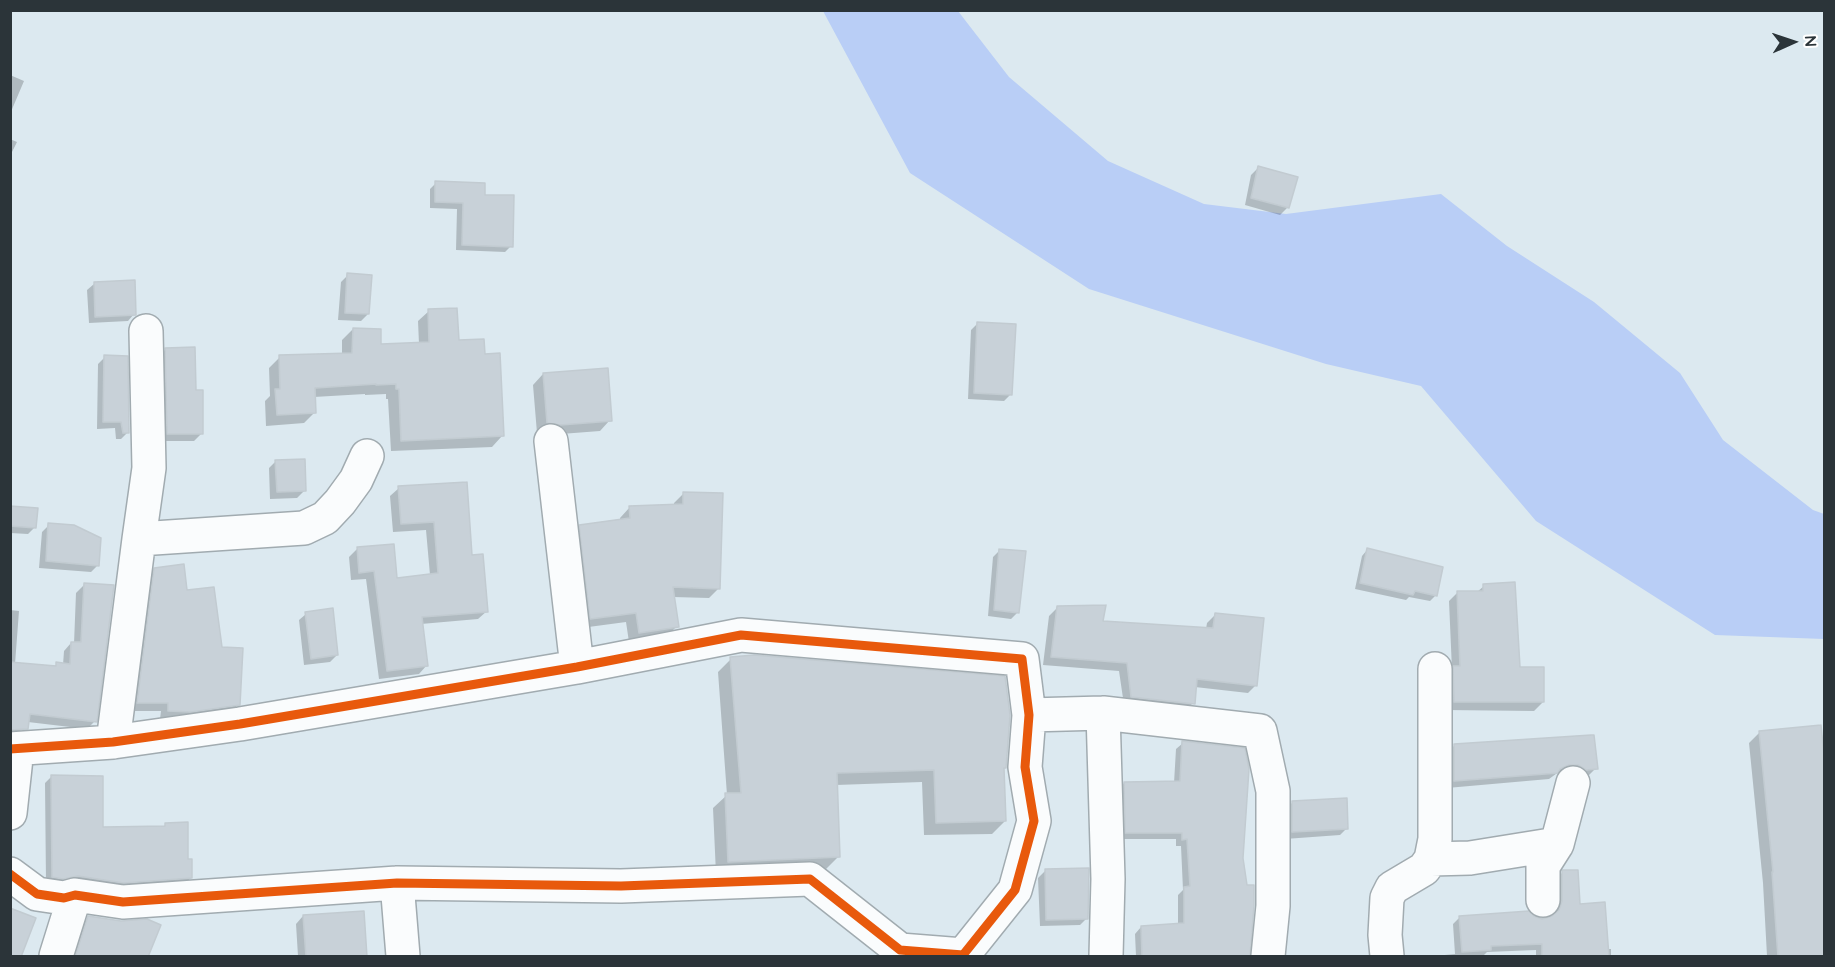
<!DOCTYPE html>
<html>
<head>
<meta charset="utf-8">
<style>
	body { margin:0 }
	#map { position:relative; width:1835px; height:967px; overflow:hidden; background:#dce9f0; font-family:Quicksand,sans-serif }
	canvas { display:block }
	.frame { position:absolute; inset:0; border:12px solid #2b3439; pointer-events:none }
	.north { position:absolute; left:1763px; top:12px; width:60px; height:60px; -webkit-text-stroke:4px #fff; paint-order:stroke; rotate:87deg; font-size:16px; font-weight:700; line-height:24px; text-align:center; color:#2b3439 }
	.north::after { content:''; display:block; margin:auto; width:21px; height:27px; background:#2b3439; clip-path:polygon(50% 0,100% 100%,50% 72%,0 100%) }
</style>
</head>
<body>
<div id="map">
<canvas width="1835" height="967"></canvas>
<div class="frame"></div>
<div class="north">N</div>
</div>
<script>
const ctx = document.querySelector('canvas').getContext('2d');
ctx.lineJoin = 'round';
function fill(path, color) { ctx.fillStyle = color; ctx.fill(path, 'evenodd'); }
const poly = rows => new Path2D(rows.map(r => 'M' + r).join(''));
function stroke(path, color, width, dash) { ctx.strokeStyle = color; ctx.lineWidth = width; ctx.lineCap = dash ? 'butt' : 'round'; ctx.setLineDash(dash || []); ctx.stroke(path); }
const water = poly([
	[823,11,958,11,1009,77,1108,161,1204,204,1286,214,1441,194,1507,246,1594,302,1680,373,1723,440,1813,510,1824,514,1824,639,1715,635,1536,521,1421,386,1326,364,1089,289,910,173]
]);
const shadow = poly([
	[10,75,24,81,10,114],
	[10,139,17,142,10,156],
	[1258,168,1296,178,1287,208,1280,215,1245,205,1251,175],
	[436,183,483,196,511,246,505,252,456,250,457,209,430,208,430,189],
	[348,275,368,314,361,321,338,320,341,282],
	[94,284,134,314,128,321,89,323,87,290],
	[429,311,457,342,483,356,502,436,492,447,391,451,388,399,386,399,386,394,365,395,365,394,314,397,315,412,304,423,266,426,265,401,270,396,269,368,280,357,342,355,342,340,353,329,380,345,419,344,418,321],
	[978,323,1011,394,1004,401,968,399,971,330],
	[166,349,195,391,201,434,194,441,161,441,159,356],
	[105,357,128,432,121,439,116,439,115,428,97,429,98,364],
	[543,374,610,420,600,431,548,435,537,433,533,385],
	[276,461,304,491,297,498,270,499,269,468],
	[399,488,471,557,487,611,478,619,421,624,427,665,419,674,379,679,366,579,351,580,349,557,358,548,395,580,430,575,426,530,393,532,390,496],
	[684,493,719,588,709,598,673,597,677,626,667,636,629,642,626,622,581,628,570,536,580,526,620,521,620,518,630,507,674,506,674,503],
	[10,508,35,527,28,534,10,533],
	[49,525,98,565,91,572,39,568,42,532],
	[1000,550,1018,612,1011,619,988,616,993,557],
	[1367,550,1436,595,1430,601,1409,597,1406,600,1355,589,1362,556],
	[155,569,186,592,220,648,239,704,230,713,160,719,161,711,129,711,146,578],
	[84,585,95,721,87,729,28,722,19,732,10,732,10,610,19,611,15,664,53,667,57,664,63,665,64,651,71,643,74,644,76,593],
	[1484,586,1518,668,1543,702,1534,711,1445,710,1445,677,1452,670,1449,601,1458,592,1477,592],
	[1058,607,1101,623,1206,629,1207,623,1215,615,1256,685,1248,693,1195,687,1193,703,1185,711,1124,705,1119,671,1043,665,1049,616],
	[306,614,337,655,330,662,304,665,299,620],
	[731,659,1005,767,1003,769,1005,821,992,834,924,835,922,782,836,785,838,857,825,870,716,874,713,808,727,795,718,672],
	[1820,727,1824,769,1824,956,1767,956,1763,883,1749,743,1759,733],
	[1591,736,1596,768,1589,775,1579,776,1571,771,1560,771,1549,779,1447,788,1447,753,1454,746],
	[1183,743,1242,858,1248,956,1136,956,1135,934,1141,927,1178,925,1178,895,1183,890,1181,846,1176,846,1176,839,1119,839,1118,790,1124,783,1174,783,1176,749],
	[51,777,101,828,163,828,166,824,187,861,191,878,184,884,116,889,46,883,45,783],
	[1292,803,1347,828,1340,835,1285,839,1285,810],
	[1045,871,1087,918,1080,925,1040,926,1038,878],
	[1562,873,1578,905,1607,949,1611,949,1611,956,1536,956,1536,950,1487,952,1483,956,1434,956,1455,954,1453,924,1460,917,1533,918,1542,920,1553,918,1556,908,1556,879],
	[303,916,365,956,298,956,296,924],
	[89,917,147,956,72,956,82,924]
]);
const building = poly([
	[1258,166,1298,177,1289,208,1251,198,1258,166],
	[435,181,485,183,485,195,514,195,513,247,462,245,463,203,435,202,435,181],
	[347,273,372,275,369,314,345,313,347,273],
	[135,280,136,315,95,317,94,282,135,280],
	[457,308,459,340,484,339,485,354,500,353,504,436,401,441,399,389,396,389,396,384,376,385,376,384,315,388,316,413,277,415,275,389,280,389,279,355,352,353,353,328,381,329,381,344,429,342,428,309,457,308],
	[977,322,1016,324,1012,395,974,393,977,322],
	[195,347,196,390,203,390,203,434,167,434,165,348,195,347],
	[104,355,128,356,129,433,123,433,121,422,103,422,104,355],
	[608,368,612,421,560,425,547,423,543,373,608,368],
	[305,459,306,491,277,492,275,460,305,459],
	[467,482,472,555,483,554,488,612,422,617,428,666,387,671,374,571,359,573,357,547,394,544,397,578,438,573,434,522,401,524,398,486,467,482],
	[683,492,723,493,720,589,673,587,679,627,639,633,636,613,590,619,579,525,630,518,629,506,683,504,683,492],
	[10,506,38,508,36,528,10,526,10,506],
	[48,523,74,525,101,538,99,566,46,561,48,523],
	[1367,548,1443,567,1437,596,1415,591,1413,595,1360,583,1367,548],
	[999,549,1026,551,1019,613,994,610,999,549],
	[184,564,187,590,214,587,222,647,243,648,240,705,191,712,168,711,168,703,137,703,154,568,184,564],
	[1515,582,1520,667,1544,667,1544,702,1454,702,1453,666,1460,666,1457,591,1483,591,1483,584,1515,582],
	[84,583,114,585,97,722,30,714,28,729,10,730,10,662,56,666,56,662,70,664,71,642,81,642,84,583],
	[1106,605,1103,621,1213,628,1215,613,1264,618,1257,686,1197,679,1195,704,1131,697,1127,663,1051,657,1057,606,1106,605],
	[333,608,338,655,311,659,305,612,333,608],
	[754,655,1005,676,1010,715,1006,768,1004,768,1006,821,936,823,934,770,837,773,840,857,728,862,725,793,741,793,730,657,754,655],
	[1821,725,1824,755,1824,957,1778,957,1772,872,1773,872,1759,731,1821,725],
	[1591,735,1594,735,1598,769,1586,770,1578,765,1569,765,1560,769,1558,773,1454,781,1454,744,1591,735],
	[1182,741,1245,748,1249,769,1243,858,1247,885,1254,885,1254,905,1250,957,1142,957,1141,926,1184,923,1184,887,1190,886,1187,839,1182,840,1182,833,1125,833,1124,782,1180,781,1182,741],
	[51,775,103,776,103,827,165,826,165,823,188,822,188,859,192,859,192,878,124,883,78,876,63,879,52,877,51,775],
	[1347,798,1348,829,1292,832,1292,801,1347,798],
	[1089,868,1088,919,1046,920,1045,869,1089,868],
	[1562,870,1578,870,1580,904,1605,902,1609,957,1542,957,1542,944,1491,946,1491,950,1462,952,1459,916,1529,911,1534,916,1542,919,1552,916,1559,910,1562,901,1562,870],
	[10,908,36,918,21,957,10,957,10,908],
	[364,911,367,957,306,957,303,915,364,911],
	[88,916,121,921,147,919,161,925,148,957,75,957,88,916]
]);
const minor = poly([
	[551,441,577,667],
	[139,539,149,468,146,331],
	[1103,713,1108,879,1106,956],
	[1029,715,1103,713,1260,731,1273,791,1273,906,1268,956],
	[113,742,139,539,304,528,325,518,340,502,356,480,367,456],
	[10,749,113,742,240,724,577,667,741,635,1022,659,1029,715,1025,767,1034,821,1015,890,963,955,900,950,810,879,621,886,397,883,123,902,75,895,64,898,37,894,10,874],
	[10,813,17,749],
	[1431,859,1470,858,1557,844,1573,783],
	[397,883,403,956],
	[1543,900,1543,866,1557,844],
	[56,956,75,895],
	[1387,956,1385,935,1387,898,1392,888,1424,869,1431,859,1435,839,1435,669]
]);
const cycleway = poly([
	[10,749,113,742,240,724,577,667,741,635,1022,659,1029,715,1025,767,1034,821,1015,890,963,955,900,950,810,879,621,886,397,883,123,902,75,895,64,898,37,894,10,874]
]);
fill(water, '#b9cef6');
fill(shadow, '#0003');
fill(building, '#c8d1d8');
stroke(building, '#c2cbd1', 1.5);
stroke(minor, '#a1abb0', 36);
stroke(minor, '#fafcfd', 33);
stroke(cycleway, '#e8590c', 9);
</script>
</body>
</html>
